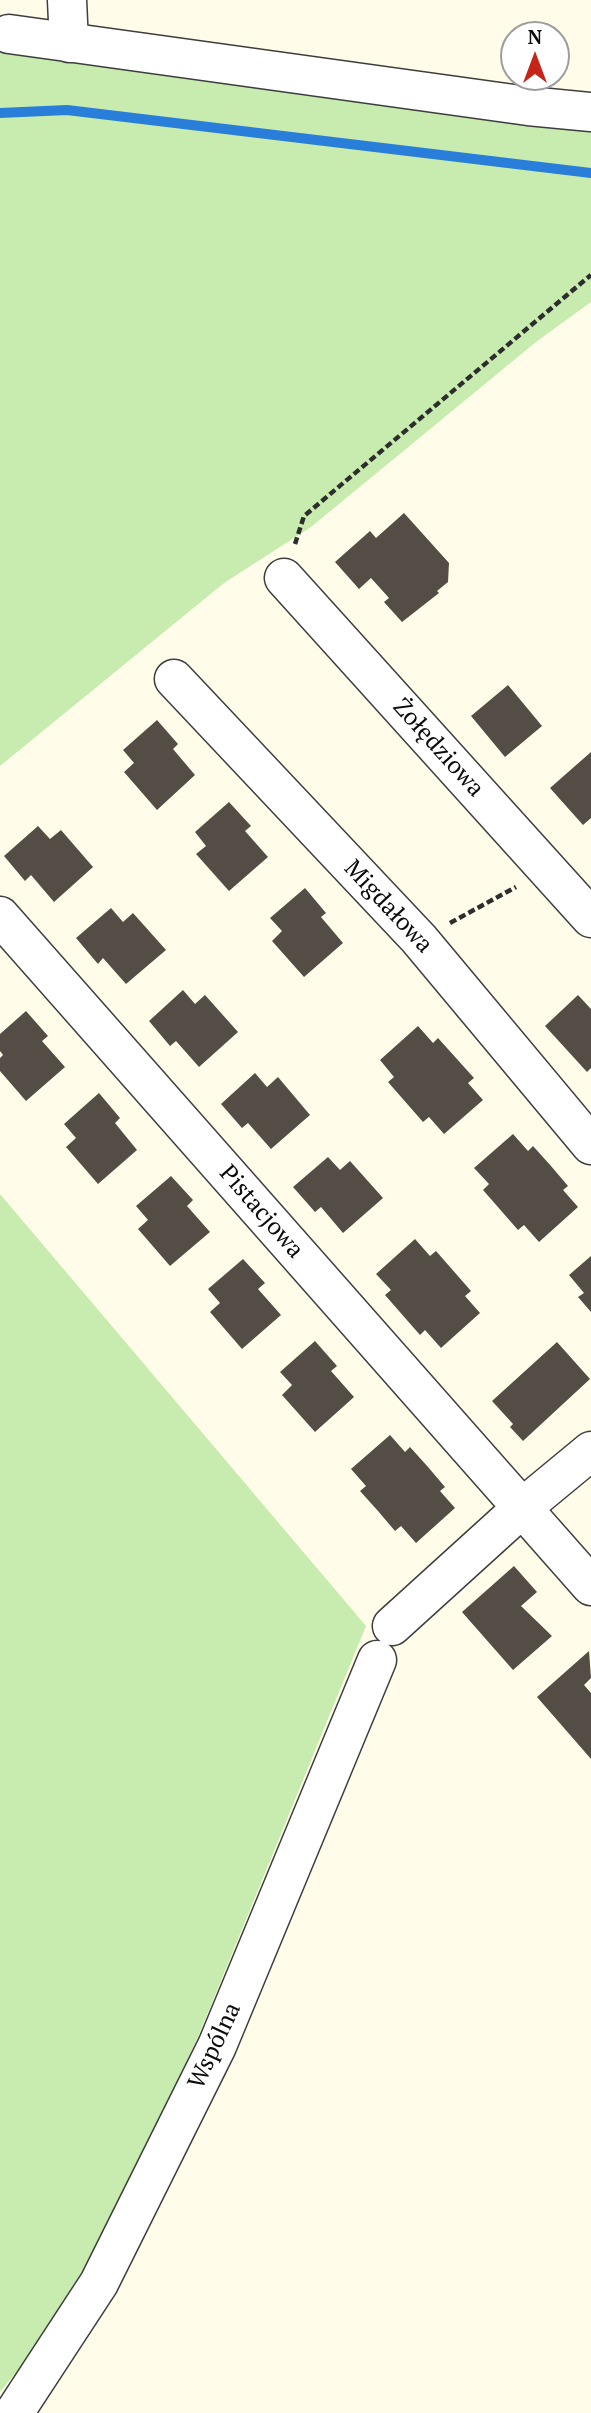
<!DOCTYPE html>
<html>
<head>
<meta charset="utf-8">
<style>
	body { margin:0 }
	#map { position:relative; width:591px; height:2413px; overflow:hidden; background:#fffde9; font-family:"PT Serif",serif }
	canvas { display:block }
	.north { position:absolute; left:500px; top:21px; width:70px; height:70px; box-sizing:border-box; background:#fff; border:2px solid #9d9d9d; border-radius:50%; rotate:0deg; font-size:19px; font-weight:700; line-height:28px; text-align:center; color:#0b0b0b }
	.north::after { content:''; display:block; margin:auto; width:24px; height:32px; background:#c62418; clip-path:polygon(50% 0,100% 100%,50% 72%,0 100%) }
</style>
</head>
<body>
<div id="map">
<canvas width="591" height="2413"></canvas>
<div class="north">N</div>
</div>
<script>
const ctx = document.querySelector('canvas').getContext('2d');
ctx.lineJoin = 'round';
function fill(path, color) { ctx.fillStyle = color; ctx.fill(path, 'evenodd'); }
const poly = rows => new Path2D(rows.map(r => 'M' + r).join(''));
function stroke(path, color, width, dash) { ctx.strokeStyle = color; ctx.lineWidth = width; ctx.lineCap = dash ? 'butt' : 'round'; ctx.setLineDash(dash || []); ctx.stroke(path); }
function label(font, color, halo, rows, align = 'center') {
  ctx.font = font + ' "PT Serif",serif'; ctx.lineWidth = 7; ctx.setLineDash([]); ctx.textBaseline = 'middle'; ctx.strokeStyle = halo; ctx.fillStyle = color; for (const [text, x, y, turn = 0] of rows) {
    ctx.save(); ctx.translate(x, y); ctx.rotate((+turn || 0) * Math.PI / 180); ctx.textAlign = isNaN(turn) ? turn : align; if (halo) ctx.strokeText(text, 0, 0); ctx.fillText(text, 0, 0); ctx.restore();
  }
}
const green = poly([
	[0,53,591,131,591,302,536,342,311,527,224,583,0,766],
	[0,1194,366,1626,198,2037,98,2247,32,2353,0,2392]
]);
const stream = poly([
	[0,113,67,110,591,173]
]);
const building = poly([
	[404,513,449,563,448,582,437,591,439,593,402,622,384,602,389,598,371,578,359,589,335,562,370,531,376,538],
	[508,685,542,726,505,757,471,716],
	[157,720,178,744,173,749,195,775,157,810,124,772,134,763,123,750],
	[591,752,591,818,583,825,550,788],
	[229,802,251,826,245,831,268,857,229,891,196,854,206,846,195,832],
	[38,826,50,839,61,830,93,867,54,902,31,875,25,881,4,856],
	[305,888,326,913,321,917,343,943,304,977,272,941,282,931,270,918],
	[111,908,123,922,133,913,166,950,126,984,103,958,98,964,76,938],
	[183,990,195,1004,205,995,238,1032,199,1067,176,1041,170,1046,149,1021],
	[578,995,591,1009,591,1068,587,1072,545,1026],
	[26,1011,48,1036,42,1041,65,1067,26,1101,0,1071,0,1058,3,1055,0,1051,0,1034],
	[418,1026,433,1043,438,1038,474,1078,468,1083,483,1100,444,1134,429,1117,423,1122,388,1082,394,1077,380,1060],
	[255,1073,267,1087,278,1077,310,1115,271,1149,248,1123,242,1128,221,1104],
	[99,1093,120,1118,115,1123,137,1150,98,1184,66,1147,76,1138,64,1124],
	[513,1134,528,1151,533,1146,551,1166,568,1186,563,1190,578,1207,539,1242,524,1225,518,1230,483,1190,489,1184,474,1168],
	[328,1157,340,1170,350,1161,383,1198,343,1233,321,1207,315,1212,293,1187],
	[171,1176,193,1200,187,1206,210,1232,170,1266,138,1229,148,1220,136,1206],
	[415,1239,430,1256,436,1251,471,1291,465,1296,480,1313,441,1348,425,1330,420,1335,385,1295,391,1290,376,1274],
	[591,1256,591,1312,578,1297,584,1293,569,1275],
	[243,1259,265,1283,258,1289,281,1315,242,1349,210,1312,220,1303,208,1289],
	[315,1341,337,1366,331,1371,354,1397,315,1432,282,1395,292,1385,280,1372],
	[557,1342,590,1379,523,1441,510,1427,513,1424,492,1401],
	[390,1435,405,1452,410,1447,428,1467,445,1487,440,1491,455,1508,416,1543,401,1526,395,1531,378,1511,360,1491,366,1486,351,1469],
	[514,1566,537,1592,521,1606,552,1636,513,1670,462,1612],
	[589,1651,591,1678,584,1685,591,1693,591,1759,537,1697]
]);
const path = poly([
	[295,544,304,516,591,275],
	[450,923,516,887]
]);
const minor = poly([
	[67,0,69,43],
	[9,34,528,106,591,112],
	[284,578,591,918],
	[174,679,419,939,591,1145],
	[0,916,591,1586],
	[392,1626,522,1508,591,1451],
	[14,2413,99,2283,217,2046,377,1660]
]);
const streetNames = [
	["Żołędziowa",438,748,48],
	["Migdałowa",388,907,47],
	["Pistacjowa",261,1212,49],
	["Wspólna",215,2046,-65]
];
fill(green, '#c8ecaf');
stroke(stream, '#297ed9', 10);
fill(building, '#544d46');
stroke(minor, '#3e3e3e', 41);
stroke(path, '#2d2d2d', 4.5, [7, 3.5]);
stroke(minor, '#fff', 38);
label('24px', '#0b0b0b', '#fff', streetNames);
</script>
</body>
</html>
